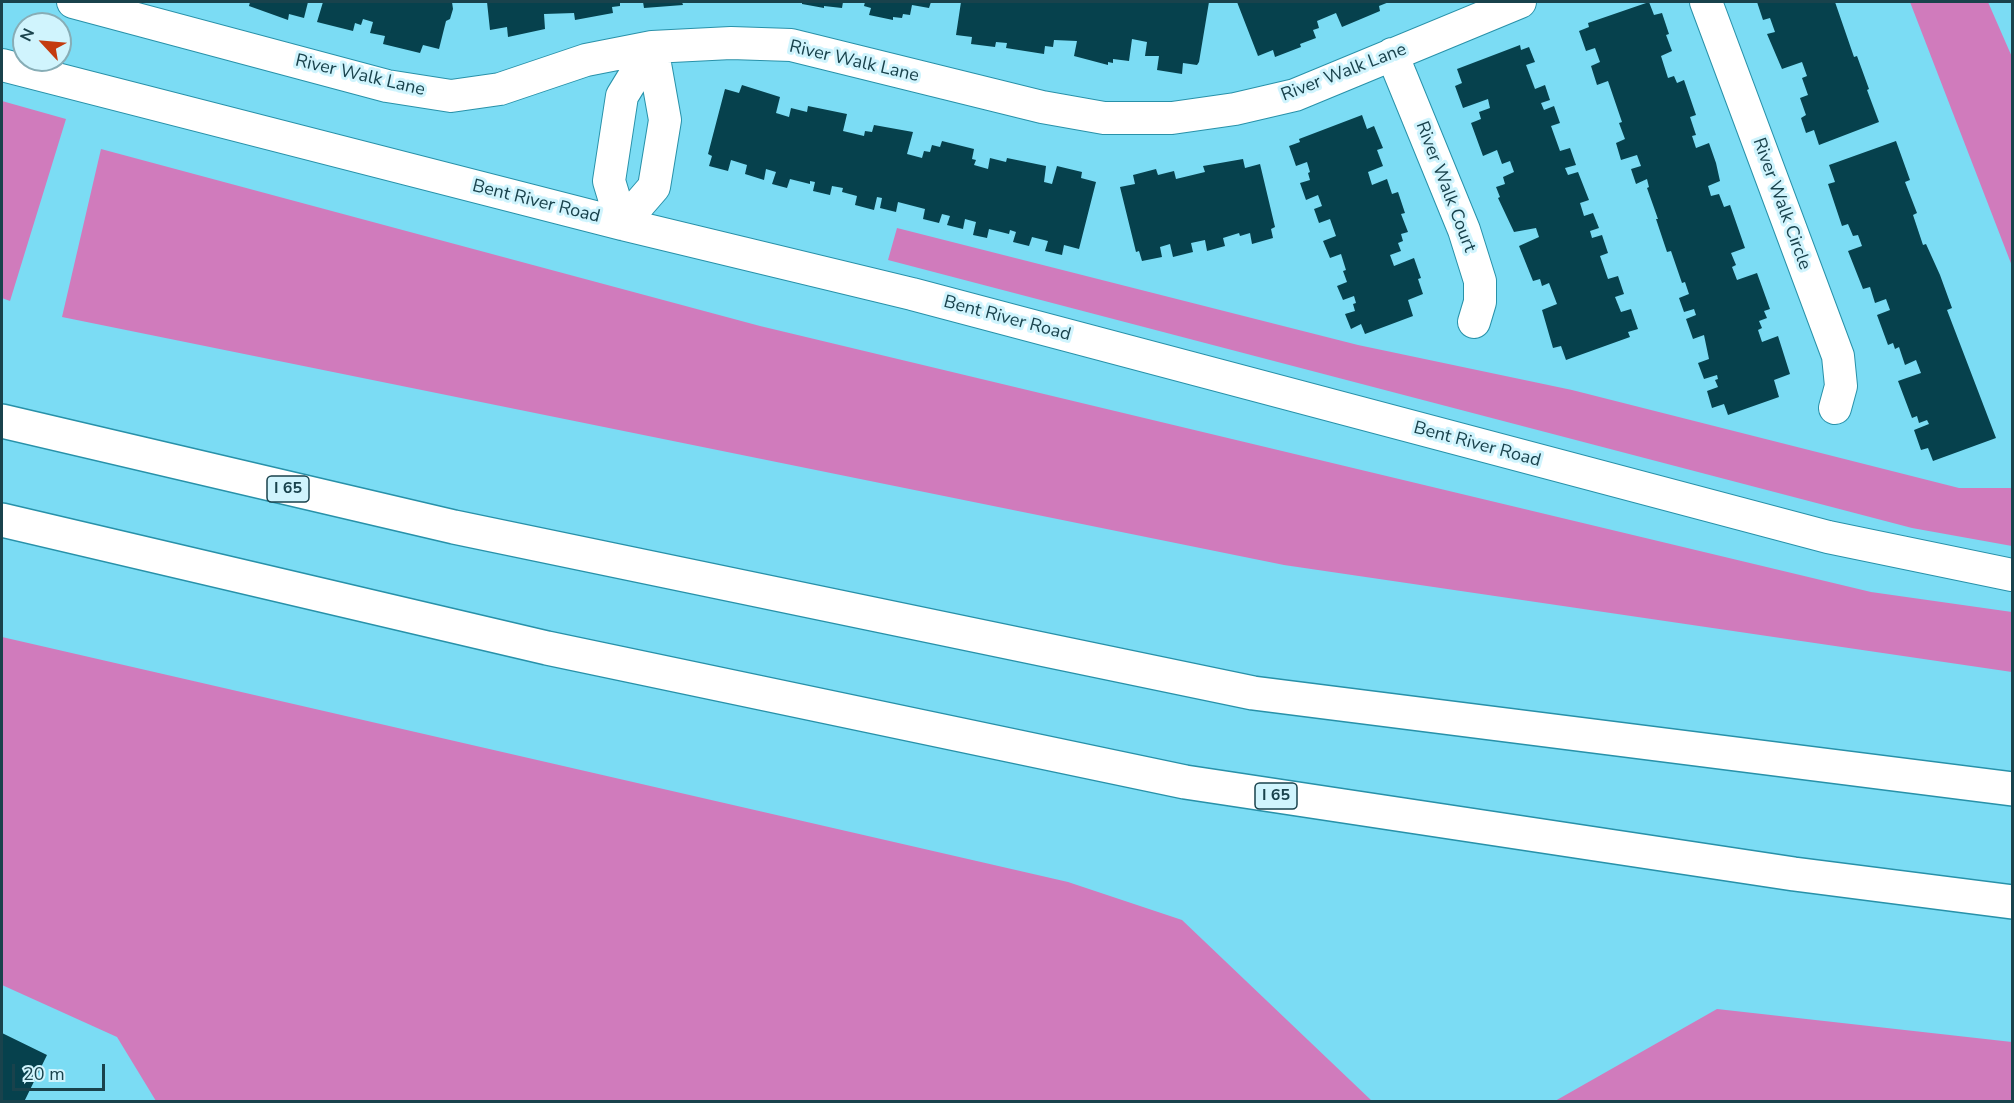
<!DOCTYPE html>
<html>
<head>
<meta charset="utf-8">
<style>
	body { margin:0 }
	#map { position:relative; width:2014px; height:1103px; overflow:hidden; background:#7bdcf4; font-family:"Nunito Sans",sans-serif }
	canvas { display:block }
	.frame { position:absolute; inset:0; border:3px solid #19424c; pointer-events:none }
	.north { position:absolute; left:12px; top:12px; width:60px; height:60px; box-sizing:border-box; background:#d0f4fd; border:2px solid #87adb6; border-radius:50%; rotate:296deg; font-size:16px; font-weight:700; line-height:24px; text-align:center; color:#19424c }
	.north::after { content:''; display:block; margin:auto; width:21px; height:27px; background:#c43b0f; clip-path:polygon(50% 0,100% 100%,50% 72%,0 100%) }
	.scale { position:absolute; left:12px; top:1064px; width:93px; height:27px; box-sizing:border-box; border:3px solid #19424c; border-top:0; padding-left:8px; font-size:18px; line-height:21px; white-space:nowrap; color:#19424c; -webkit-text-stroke:4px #d0f4fd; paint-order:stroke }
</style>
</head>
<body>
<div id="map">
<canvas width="2014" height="1103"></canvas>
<div class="frame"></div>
<div class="north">N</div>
<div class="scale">20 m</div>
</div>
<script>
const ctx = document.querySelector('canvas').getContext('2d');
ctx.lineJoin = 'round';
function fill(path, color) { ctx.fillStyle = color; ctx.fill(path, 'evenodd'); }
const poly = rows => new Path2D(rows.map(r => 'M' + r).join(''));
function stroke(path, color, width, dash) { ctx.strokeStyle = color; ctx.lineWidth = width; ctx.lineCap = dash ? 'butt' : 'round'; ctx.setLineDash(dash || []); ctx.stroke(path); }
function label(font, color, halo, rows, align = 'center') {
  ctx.font = font + ' "Nunito Sans",sans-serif'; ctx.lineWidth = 6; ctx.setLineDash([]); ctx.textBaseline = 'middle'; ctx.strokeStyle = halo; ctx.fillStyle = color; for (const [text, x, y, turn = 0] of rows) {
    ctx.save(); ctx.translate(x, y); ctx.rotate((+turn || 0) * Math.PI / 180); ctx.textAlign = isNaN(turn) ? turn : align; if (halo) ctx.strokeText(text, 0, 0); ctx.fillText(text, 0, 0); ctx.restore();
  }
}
const forest = poly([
	[1910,2,1988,2,2012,57,2012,266],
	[2,101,66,119,10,301,2,298],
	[101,149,760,326,1871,592,2012,612,2012,672,1284,565,62,317],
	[897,228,1358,345,1572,390,1959,488,2012,488,2012,546,1912,528,888,260],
	[2,637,1068,882,1182,920,1372,1101,156,1101,117,1037,2,985],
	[1717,1009,2012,1042,2012,1101,1555,1101]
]);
const building = poly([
	[250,2,308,2,304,18,289,14,288,20,249,6],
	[323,2,452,2,453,9,450,19,446,21,439,49,423,45,420,53,383,44,385,36,370,33,373,22,363,19,361,25,355,23,353,31,317,22],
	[487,2,620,2,620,6,612,7,613,13,575,20,574,13,544,14,545,29,508,37,507,27,490,30],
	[643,2,682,2,683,5,644,8],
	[802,2,843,2,842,8,824,6,824,8,802,4],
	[865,2,931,2,929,8,912,5,910,15,903,14,902,18,893,17,893,20,869,15,871,8,864,6],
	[961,2,1209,2,1199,62,1197,65,1183,63,1182,74,1157,70,1159,56,1145,56,1147,42,1132,39,1129,61,1113,59,1113,63,1108,62,1108,65,1074,56,1077,41,1054,40,1053,47,1045,46,1044,54,1006,48,1007,43,996,42,995,47,971,44,972,37,956,35],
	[1237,2,1389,2,1379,6,1380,11,1342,27,1336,13,1317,21,1319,28,1313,30,1316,38,1300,44,1301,47,1275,57,1273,50,1258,56],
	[1649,2,1654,15,1662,13,1669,34,1666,35,1672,51,1661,56,1668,78,1674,76,1677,83,1684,80,1696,115,1690,117,1696,135,1692,136,1696,148,1709,143,1716,163,1720,181,1708,186,1711,196,1719,194,1724,207,1730,205,1745,248,1731,253,1736,265,1732,267,1737,280,1757,273,1770,309,1764,311,1767,318,1759,321,1762,328,1758,330,1762,342,1778,336,1790,374,1774,380,1779,397,1728,415,1724,404,1712,408,1707,391,1718,387,1715,380,1718,379,1717,375,1704,379,1698,363,1709,359,1704,335,1693,339,1686,319,1696,315,1694,309,1684,312,1679,298,1689,294,1685,282,1682,283,1671,251,1667,252,1656,219,1658,219,1647,188,1649,187,1647,179,1636,184,1631,169,1641,166,1637,155,1621,160,1616,143,1625,139,1619,123,1622,122,1608,81,1597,85,1591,66,1600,62,1595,48,1586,51,1579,31,1589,27,1588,23],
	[1757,2,1835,2,1854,57,1857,56,1869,89,1867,90,1879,122,1819,145,1814,130,1806,133,1801,118,1806,115,1800,98,1808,95,1802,78,1807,76,1802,62,1782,69,1767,34,1775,32,1770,18,1763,20],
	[1520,45,1521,50,1529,47,1535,62,1526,65,1535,89,1545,85,1550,100,1541,103,1544,110,1554,106,1560,123,1551,126,1560,151,1570,148,1576,165,1565,168,1568,175,1578,172,1589,200,1580,203,1584,216,1593,213,1599,228,1590,231,1592,238,1602,235,1608,253,1600,256,1608,279,1618,276,1624,294,1615,297,1621,312,1631,309,1638,329,1628,332,1630,337,1566,360,1561,346,1553,348,1542,310,1557,304,1549,283,1542,286,1540,279,1533,281,1519,246,1539,237,1536,228,1514,232,1498,198,1500,197,1496,187,1505,184,1503,177,1514,172,1510,161,1502,164,1497,150,1483,156,1471,123,1481,119,1479,112,1490,108,1488,99,1463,108,1455,86,1462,83,1457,69],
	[742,85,780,97,776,113,789,117,791,108,807,112,808,106,847,114,843,131,864,136,865,131,872,132,874,125,913,132,907,154,922,158,924,151,930,152,932,145,940,147,942,141,974,149,972,159,976,160,974,165,988,169,990,158,1006,162,1007,158,1046,166,1044,182,1052,184,1057,166,1082,172,1081,178,1096,182,1079,249,1064,245,1062,255,1045,251,1048,241,1032,237,1029,246,1013,242,1016,232,1010,230,1009,234,989,229,987,238,973,235,976,222,965,219,963,229,947,225,950,216,942,214,939,223,923,219,925,209,898,202,896,212,880,208,882,198,877,197,874,210,855,205,857,196,842,192,843,188,832,186,830,195,813,191,815,182,810,181,810,184,790,179,787,188,772,184,776,172,766,169,764,180,745,174,747,165,731,160,728,171,709,166,712,156,708,154,725,89,739,93],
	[1362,115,1367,129,1374,126,1383,148,1377,150,1383,166,1368,172,1372,185,1387,179,1392,194,1398,192,1405,213,1401,214,1408,232,1401,234,1403,241,1398,243,1401,251,1390,255,1394,266,1414,258,1421,278,1418,279,1423,294,1408,300,1413,316,1365,334,1361,324,1351,329,1345,314,1355,311,1353,304,1356,303,1354,296,1343,300,1337,286,1347,282,1343,271,1346,270,1341,254,1330,258,1323,241,1336,236,1330,219,1319,223,1314,209,1322,206,1318,195,1306,200,1300,183,1310,180,1308,173,1310,172,1307,162,1296,166,1289,146,1300,142,1299,139],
	[1896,141,1910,180,1905,182,1917,213,1913,215,1923,245,1926,244,1940,275,1952,308,1947,310,1996,438,1933,461,1928,448,1921,450,1914,430,1929,424,1927,420,1919,423,1917,416,1912,418,1898,381,1921,373,1916,360,1905,365,1899,347,1895,349,1893,343,1888,345,1877,315,1890,310,1886,299,1875,303,1870,287,1863,289,1848,251,1862,246,1858,235,1853,236,1848,224,1842,226,1828,184,1835,182,1829,165],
	[1243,159,1245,168,1260,164,1275,227,1271,229,1273,238,1252,244,1250,233,1240,236,1239,233,1223,238,1225,246,1207,251,1205,240,1191,243,1193,252,1173,257,1170,244,1160,247,1162,257,1142,261,1139,251,1136,252,1120,187,1135,184,1133,175,1156,169,1158,175,1174,171,1176,179,1205,172,1203,166],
	[2,1033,47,1055,24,1102,2,1102]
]);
const minor = poly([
	[73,2,387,86,451,96,500,89,586,60,652,47,731,43,791,45,1042,107,1104,118,1172,118,1235,109,1295,95,1520,2],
	[1706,2,1838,356,1841,386,1835,408],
	[1392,54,1464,230,1480,281,1480,302,1474,322],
	[2,65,622,224,912,294,1828,537,2012,575],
	[622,224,654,187,665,120,652,47],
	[622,224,609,181,622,96,652,47]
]);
const motorway = poly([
	[2,421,454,527,1253,693,2012,789],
	[2,520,547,648,1185,782,1794,874,2012,902]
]);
const shields = [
	[288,489,42],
	[1276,796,42]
];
const shieldNames = [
	["I 65",288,489],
	["I 65",1276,796]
];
const streetNames = [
	["River Walk Lane",854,62,13],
	["River Walk Lane",1344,73,-21],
	["River Walk Lane",360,76,13],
	["River Walk Court",1445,187,69],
	["Bent River Road",536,202,14],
	["River Walk Circle",1781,204,70],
	["Bent River Road",1007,319,15],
	["Bent River Road",1477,445,15]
];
fill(forest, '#d07bbc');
fill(building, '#06414d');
stroke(minor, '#2891a9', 34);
stroke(motorway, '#2891a9', 36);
stroke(minor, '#fff', 32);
stroke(motorway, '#fff', 33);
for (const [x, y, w] of shields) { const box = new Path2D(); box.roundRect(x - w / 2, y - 13, w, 26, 4.5); ctx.fillStyle = '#d0f4fd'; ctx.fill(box); stroke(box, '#19424c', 1.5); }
label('bold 16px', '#19424c', null, shieldNames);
label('18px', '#19424c', '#d0f4fd', streetNames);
</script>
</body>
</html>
